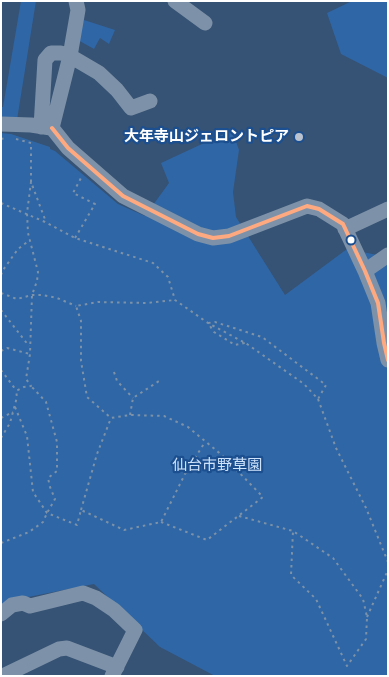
<!DOCTYPE html>
<html>
<head>
<meta charset="utf-8">
<style>
	body { margin:0 }
	#map { position:relative; width:389px; height:677px; overflow:hidden; background:#365274; font-family:Cabin,sans-serif }
	canvas { display:block }
	.frame { position:absolute; inset:0; border:2px solid #fff; pointer-events:none }
</style>
</head>
<body>
<div id="map">
<canvas width="389" height="677"></canvas>
<div class="frame"></div>
</div>
<script>
const ctx = document.querySelector('canvas').getContext('2d');
ctx.lineJoin = 'round';
function fill(path, color) { ctx.fillStyle = color; ctx.fill(path, 'evenodd'); }
const poly = rows => new Path2D(rows.map(r => 'M' + r).join(''));
function stroke(path, color, width, dash) { ctx.strokeStyle = color; ctx.lineWidth = width; ctx.lineCap = dash ? 'butt' : 'round'; ctx.setLineDash(dash || []); ctx.stroke(path); }
function label(font, color, halo, rows, align = 'center') {
  ctx.font = font + ' Cabin,"Noto Sans JP",sans-serif'; ctx.lineWidth = 4.5; ctx.setLineDash([]); ctx.textBaseline = 'middle'; ctx.strokeStyle = halo; ctx.fillStyle = color; for (const [text, x, y, turn = 0] of rows) {
    ctx.save(); ctx.translate(x, y); ctx.rotate((+turn || 0) * Math.PI / 180); ctx.textAlign = isNaN(turn) ? turn : align; if (halo) ctx.strokeText(text, 0, 0); ctx.fillText(text, 0, 0); ctx.restore();
  }
}
const green = poly([
	[21,1,36,1,17,120,1,119,1,107,3,107],
	[352,1,388,1,388,78,341,54,327,13],
	[84,20,115,30,109,44,100,38,94,49,76,39],
	[232,130,239,150,233,192,236,217,285,295,347,249,388,257,388,676,215,676,160,647,94,584,8,601,1,609,1,133,11,134,50,147,50,149,55,151,118,204,145,216,169,183,161,163]
]);
const path = poly([
	[1,139,7,138],
	[16,139,31,143,31,182,46,222],
	[1,203,45,222,75,238,153,263,168,277,175,300,208,323,247,344,304,384,318,399,326,385,262,337,215,322,208,323,214,332,235,345,245,343],
	[75,238,95,204,73,193,82,176],
	[1,275,3,270,18,249,30,240],
	[1,293,17,299,32,295,42,295,57,298,76,306],
	[1,310,29,346],
	[1,351,7,348,30,354],
	[1,370,16,390],
	[114,372,117,381,133,398],
	[318,399,336,448,366,508,388,562],
	[15,407,27,436,33,492,47,513,77,525,81,510,124,530,161,522,185,474,205,442],
	[130,415,133,398,159,381],
	[1,418,13,412],
	[1,438,10,423,17,397,16,391,24,387,31,386,26,379,30,354,32,295,37,281,38,272,28,233,27,213,31,182],
	[81,510,97,454,111,418],
	[239,516,293,531,333,558,363,599,367,617,366,639,347,666,316,599,291,575,293,531],
	[161,522,207,540,263,497,223,456,188,427,164,416,130,415,111,418,87,397,81,361,81,321,76,306,98,302,146,303,175,300],
	[1,543,29,532,43,522,47,513,55,499,50,487,48,478,57,471,57,442,46,402,31,386],
	[367,617,388,570]
]);
const minor = poly([
	[175,1,205,23],
	[1,124,31,125,51,128],
	[41,127,45,60,51,53,61,53,70,56,99,73,117,90,131,108,150,101],
	[52,128,68,148,123,196,198,234,213,238,229,236,307,206,319,209,343,224,365,271,378,303,384,343,388,360],
	[52,128,70,56,78,10,76,1],
	[345,229,388,209],
	[365,271,388,255],
	[1,614,12,605,23,603,30,606,83,593,96,598,114,610,135,630,112,676],
	[3,676,59,649,67,648,117,667]
]);
const bus1 = poly([
	[52,128,68,148,123,196,198,234,213,238,229,236,307,206,319,209,343,224,365,271,378,303,384,343,388,360]
]);
const markers = [
	[299,137,5,"#b9c2ce"],
	[351,240,4.5,"#fff"]
];
const poiNames = [
	["大年寺山ジェロントピア",289,137]
];
const parkNames = [
	["仙台市野草園",217,466]
];
fill(green, '#2f66a5');
stroke(path, '#7d92a8', 2, [2.5, 4]);
stroke(minor, '#7d92a8', 15);
stroke(bus1, '#ffa980', 4);
for (const [x, y, r, color] of markers) { const dot = new Path2D(); dot.arc(x, y, r, 0, 2 * Math.PI); ctx.fillStyle = color; ctx.fill(dot); stroke(dot, '#1b4f8f', 2); }
label('bold 15px', '#fff', '#1b4f8f', poiNames, 'right');
label('15px', '#cfe3fa', '#1b4f8f', parkNames);
</script>
</body>
</html>
